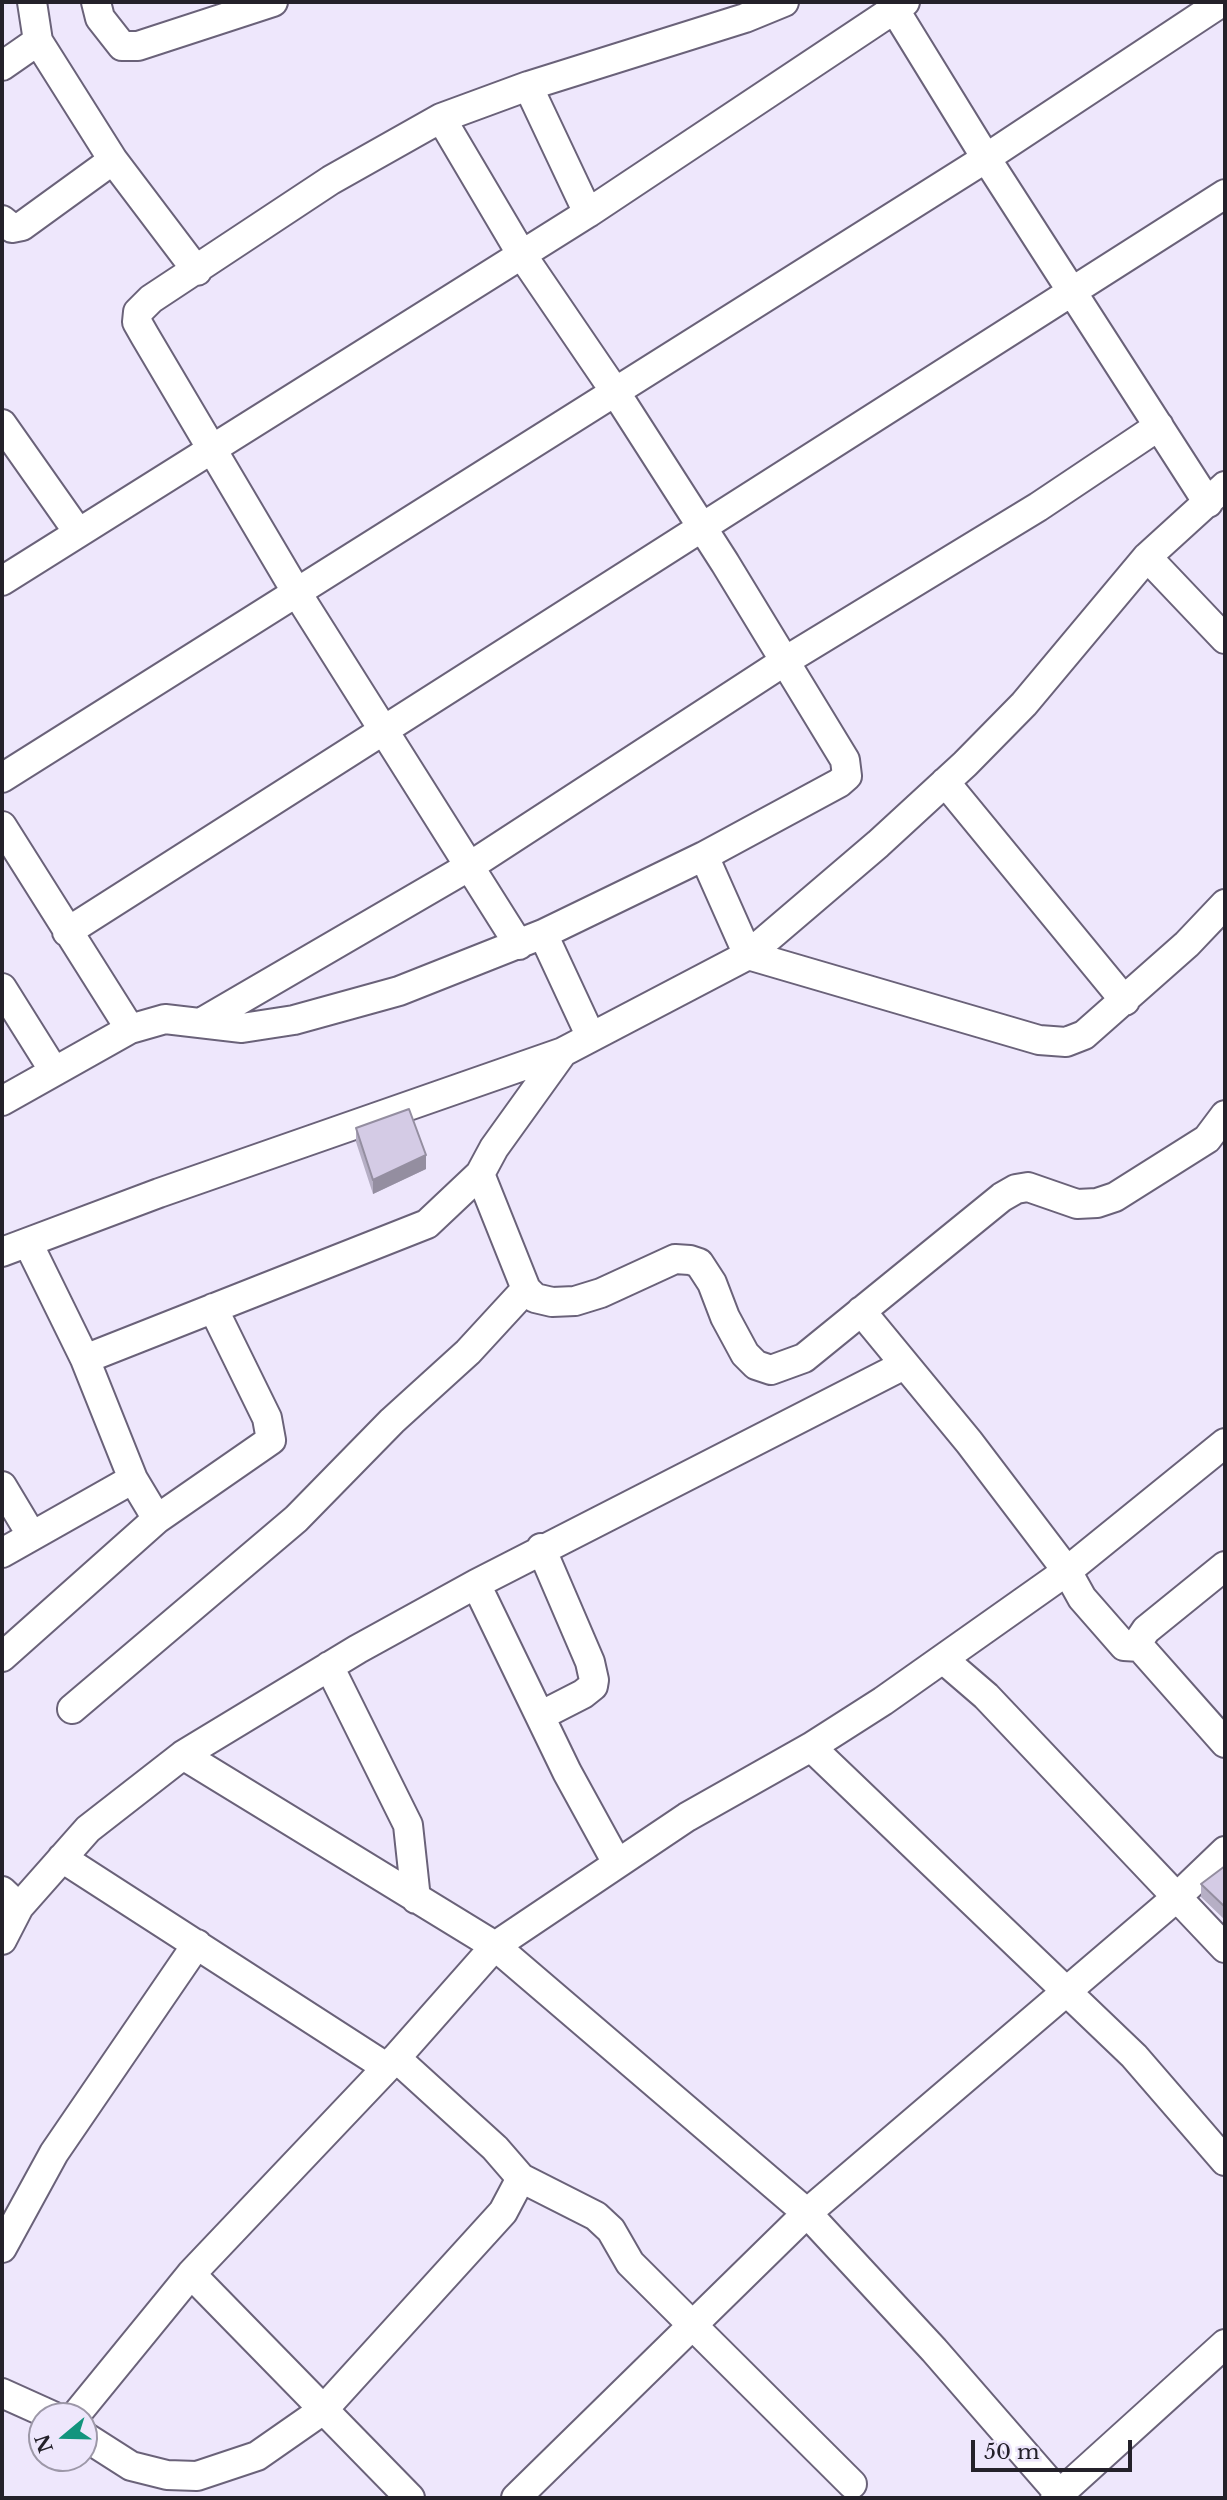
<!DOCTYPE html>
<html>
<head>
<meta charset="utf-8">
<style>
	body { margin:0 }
	#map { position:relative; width:1227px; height:2500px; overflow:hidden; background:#eee7fc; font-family:"Libre Baskerville",serif }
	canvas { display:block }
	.frame { position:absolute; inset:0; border:4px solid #24212a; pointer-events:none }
	.north { position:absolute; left:28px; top:2402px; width:70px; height:70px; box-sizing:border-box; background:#eee7fc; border:2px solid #9d98a8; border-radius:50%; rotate:251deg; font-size:19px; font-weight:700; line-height:28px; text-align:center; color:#24212a }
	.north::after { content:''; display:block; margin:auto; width:24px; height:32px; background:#12947d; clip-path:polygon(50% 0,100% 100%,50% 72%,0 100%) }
	.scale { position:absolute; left:971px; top:2440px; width:161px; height:32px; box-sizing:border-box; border:4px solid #24212a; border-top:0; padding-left:9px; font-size:21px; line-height:24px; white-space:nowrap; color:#24212a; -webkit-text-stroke:5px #eee7fc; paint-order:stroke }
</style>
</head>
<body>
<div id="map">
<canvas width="1227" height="2500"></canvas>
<div class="frame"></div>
<div class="north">N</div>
<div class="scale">50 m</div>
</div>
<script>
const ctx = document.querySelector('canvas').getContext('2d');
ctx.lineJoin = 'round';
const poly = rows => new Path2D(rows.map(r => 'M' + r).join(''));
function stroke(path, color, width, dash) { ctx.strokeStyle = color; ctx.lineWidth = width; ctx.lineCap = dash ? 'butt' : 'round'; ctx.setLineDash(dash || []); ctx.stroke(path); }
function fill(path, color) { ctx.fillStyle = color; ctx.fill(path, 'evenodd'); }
const minor = poly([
	[96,2,100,18,122,46,138,46,273,2],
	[890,2,986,158,1208,503],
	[38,41,113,160,197,271],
	[2,66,38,41,32,2],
	[528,86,588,213],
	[2,220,12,228,22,226,113,160],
	[2,424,78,532],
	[1147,557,1225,639],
	[2,581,588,213,905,2],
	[2,778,980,162,1222,2],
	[945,782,1125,1001],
	[2,826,130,1029],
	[704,856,748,955,1039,1040,1066,1042,1084,1035,1187,944,1225,904],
	[67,932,1225,194],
	[543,934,591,1037],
	[519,945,297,593,145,336,137,322,138,312,151,299,331,180,441,118,528,86,745,18,784,2],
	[2,988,54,1071],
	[202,1022,470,866,785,661,1038,507,1159,426],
	[2,1101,130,1029,165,1019,242,1028,294,1020,399,991,543,934,704,856,839,783,847,776,845,760,725,563,616,393,522,255,441,118],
	[480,1174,526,1289,535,1298,552,1302,575,1301,601,1293,675,1259,690,1260,699,1263,712,1283,725,1317,745,1354,756,1365,771,1370,804,1358,1002,1197,1016,1189,1028,1187,1077,1204,1097,1203,1115,1197,1207,1139,1225,1115],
	[28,1243,85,1359],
	[2,1252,159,1193,563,1052],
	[861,1311,969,1442,1067,1571,1082,1598,1124,1646,1140,1647],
	[2,1486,32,1536],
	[157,1519,271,1440,267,1418,213,1308],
	[2,1553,133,1479,85,1359,427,1224,480,1174,494,1148,563,1052,748,955,878,844,965,764,1024,704,1147,557,1225,486],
	[1225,1566,1146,1630,1140,1639,1140,1647,1225,1743],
	[476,1584,904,1365],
	[2,1657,157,1519,133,1479],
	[943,1659,986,1696,1225,1948],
	[329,1666,408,1825,416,1899],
	[72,1709,296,1519,392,1421,468,1352,526,1289],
	[540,1716,583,1694,593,1686,594,1680,590,1662,541,1548],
	[811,1747,1134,2056,1225,2161],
	[183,1755,495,1946,807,2213,934,2350,1063,2498],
	[62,1858,386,2067],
	[2,1891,19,1907,88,1829,183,1755,358,1649,476,1584,567,1772,617,1863],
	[2,1940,19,1907],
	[521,2178,596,2216,611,2230,630,2263,852,2484],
	[2,2248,54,2153,197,1944],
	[191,2274,410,2498],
	[2,2393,53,2416],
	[75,2416,191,2274,396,2058,495,1946,687,1817,811,1747,883,1701,1067,1571,1225,1443],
	[84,2436,131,2466,167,2475,197,2476,257,2456,323,2410,503,2212,521,2178,495,2148,396,2058],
	[516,2498,807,2213,1177,1897,1225,1851],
	[1055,2498,1225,2344]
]);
const wall = poly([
	[356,1128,426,1169,373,1194,356,1142],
	[1225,1866,1225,1920,1201,1897,1201,1884]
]);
const shadedWall = poly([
	[426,1155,426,1169,373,1194,373,1180]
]);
const building = poly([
	[409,1109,426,1155,373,1180,356,1128,409,1109],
	[1225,1866,1225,1907,1201,1884,1225,1866]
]);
stroke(minor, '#6a6279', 32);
stroke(minor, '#fff', 28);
fill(wall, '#b6afc5');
fill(shadedWall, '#948ea0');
fill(building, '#d4cbe5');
stroke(building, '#948ea0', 2);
</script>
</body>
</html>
